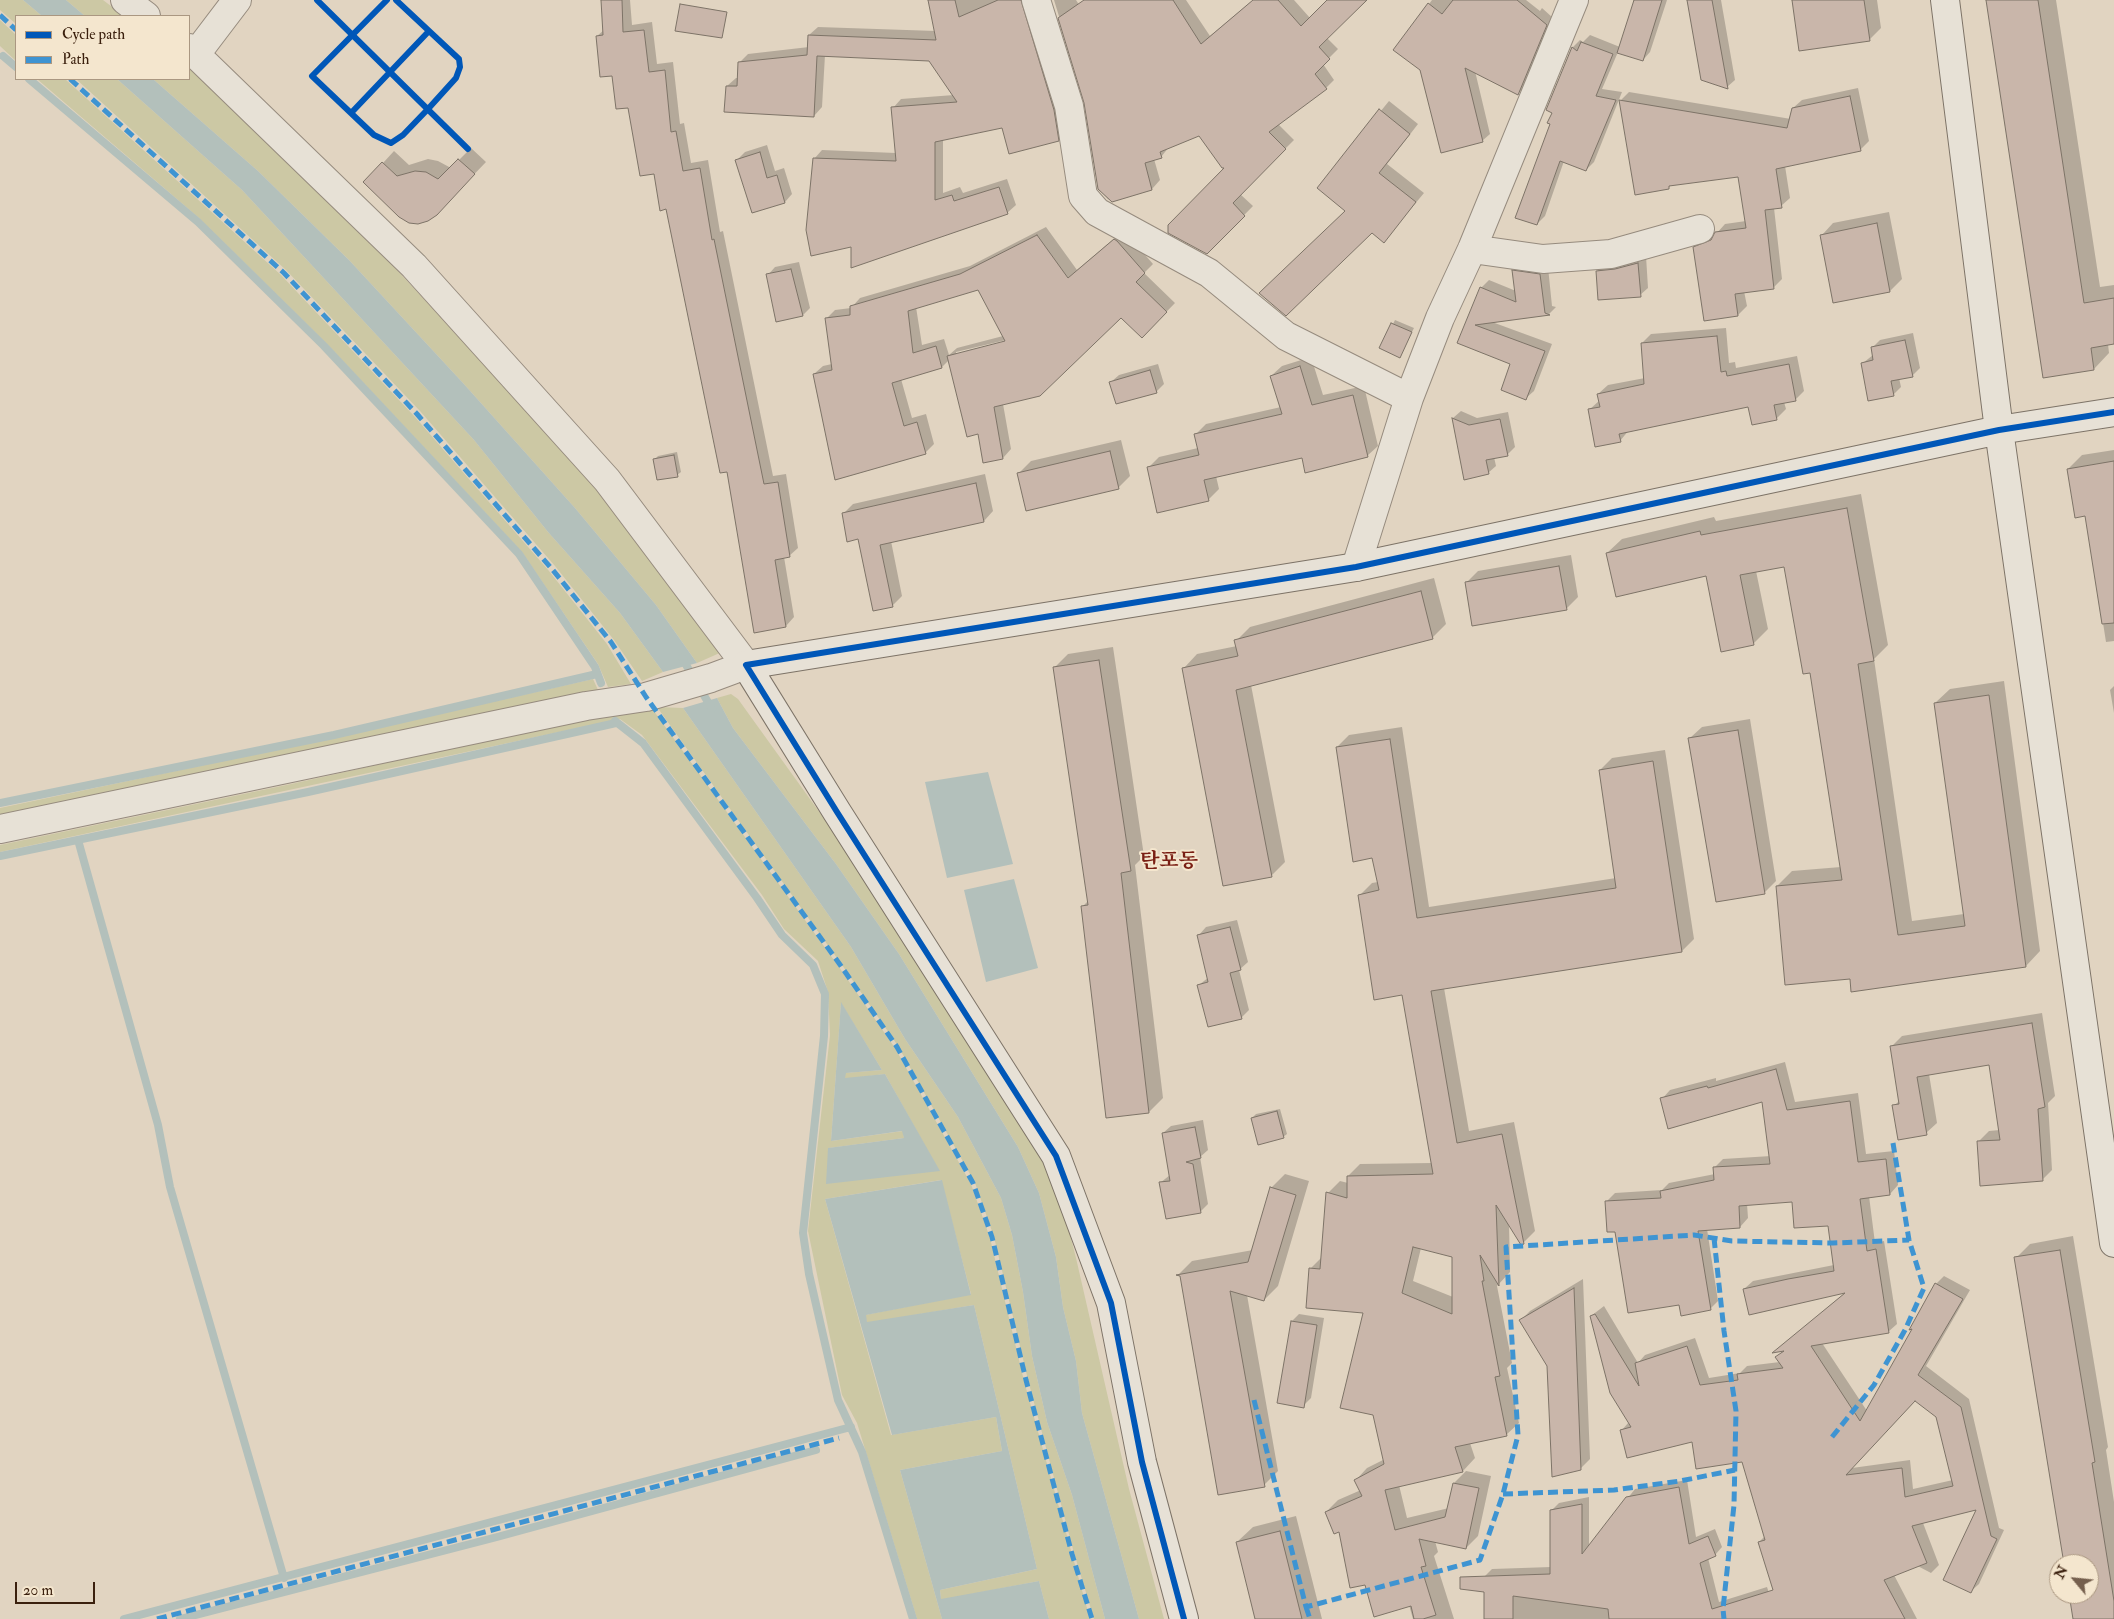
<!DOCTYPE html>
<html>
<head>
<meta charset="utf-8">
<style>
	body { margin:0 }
	#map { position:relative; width:2114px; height:1619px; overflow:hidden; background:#e1d4c1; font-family:"IM FELL Double Pica",serif }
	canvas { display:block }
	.legend { position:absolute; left:15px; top:15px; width:175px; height:65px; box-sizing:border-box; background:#f4e6ce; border:1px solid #aa9781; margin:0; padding:6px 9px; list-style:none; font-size:15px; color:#3b200e }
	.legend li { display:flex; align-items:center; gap:10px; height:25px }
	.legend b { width:25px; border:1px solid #aa9781 }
	.north { position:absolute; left:2049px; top:1554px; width:50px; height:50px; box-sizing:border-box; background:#f4e6ce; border:1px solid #aa9781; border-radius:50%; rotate:298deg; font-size:14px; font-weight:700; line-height:20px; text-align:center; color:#3b200e }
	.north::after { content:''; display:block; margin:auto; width:18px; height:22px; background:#755f4d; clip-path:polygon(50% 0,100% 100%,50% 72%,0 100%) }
	.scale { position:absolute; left:15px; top:1582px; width:80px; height:22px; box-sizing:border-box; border:2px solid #3b200e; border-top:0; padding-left:6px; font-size:15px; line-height:18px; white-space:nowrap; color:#3b200e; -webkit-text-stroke:4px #f4e6ce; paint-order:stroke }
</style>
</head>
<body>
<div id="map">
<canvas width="2114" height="1619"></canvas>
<ul class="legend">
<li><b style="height:6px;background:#0057b8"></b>Cycle path</li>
<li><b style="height:6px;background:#3e94d2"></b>Path</li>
</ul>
<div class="north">N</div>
<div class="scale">20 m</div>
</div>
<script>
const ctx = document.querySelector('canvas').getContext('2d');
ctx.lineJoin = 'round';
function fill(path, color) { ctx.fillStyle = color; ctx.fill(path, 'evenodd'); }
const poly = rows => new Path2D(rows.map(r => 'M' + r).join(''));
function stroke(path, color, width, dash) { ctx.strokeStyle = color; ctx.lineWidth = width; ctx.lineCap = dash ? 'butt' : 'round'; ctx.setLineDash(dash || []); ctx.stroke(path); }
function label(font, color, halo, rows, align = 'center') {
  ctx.font = font + ' "IM FELL Double Pica","Noto Serif KR",serif'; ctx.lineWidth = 4; ctx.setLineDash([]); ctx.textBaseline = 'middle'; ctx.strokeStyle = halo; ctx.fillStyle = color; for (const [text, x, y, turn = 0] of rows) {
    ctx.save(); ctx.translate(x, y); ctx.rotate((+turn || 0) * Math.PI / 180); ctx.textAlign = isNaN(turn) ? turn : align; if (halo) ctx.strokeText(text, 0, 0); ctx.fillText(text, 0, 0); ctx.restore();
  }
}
const green = poly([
	[0,0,23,0,42,16,16,16,16,24,0,10],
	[66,0,103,0,124,16,85,16],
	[0,20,16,35,16,61,0,46],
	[189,67,358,228,513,395,596,489,708,631,722,652,697,663,656,605,575,508,463,383,349,260,258,171,153,79,189,79],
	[37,79,65,79,281,275,415,417,549,571,607,644,631,684,608,687,598,664,522,552,327,344,199,218],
	[76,79,117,79,242,190,474,440,548,532,620,613,663,672,642,681,614,640,555,566,420,411,286,270],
	[593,679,598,690,0,815,0,808,336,737],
	[731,694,738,699,874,888,1056,1180,1076,1258,1129,1489,1164,1619,1139,1619,1082,1413,1076,1361,1063,1307,1056,1257,1039,1193,1018,1147,899,954,836,864,733,728,717,698],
	[651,707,839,967,895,1048,971,1184,990,1238,1024,1381,1090,1619,1049,1619,1039,1581,941,1600,940,1590,1037,1569,974,1305,867,1323,865,1315,971,1294,941,1180,825,1199,891,1435,996,1417,1002,1451,900,1470,942,1619,917,1619,857,1423,842,1395,808,1231,830,1035,828,992,818,961,784,929,762,895,642,735,620,719,0,852,0,845,291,784,606,714],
	[841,1003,882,1070,845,1073,845,1079,885,1074,939,1171,829,1148,904,1138,903,1131,831,1141],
	[657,707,683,708,851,947,905,1039,958,1117,1001,1198,1012,1235,1023,1292,1032,1356,1047,1422,1072,1495,1105,1619,1094,1619,1074,1553,1028,1380,994,1237,975,1183,898,1046,842,965]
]);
const water = poly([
	[23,0,66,0,85,16,42,16],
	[117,79,153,79,258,171,349,260,463,383,575,508,656,605,697,663,663,672,620,613,548,532,474,440,242,190],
	[717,698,733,728,836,864,899,954,1018,1147,1039,1193,1056,1257,1063,1307,1076,1361,1082,1413,1139,1619,1105,1619,1072,1495,1047,1422,1032,1356,1023,1292,1012,1235,1001,1198,958,1117,905,1039,851,947,683,708],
	[988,772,1013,864,947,878,925,782],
	[1014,879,1038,968,986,982,964,890],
	[841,1002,882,1070,846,1073,845,1078,885,1074,940,1171,826,1184,828,1148,904,1138,902,1131,831,1141],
	[942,1180,971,1295,866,1315,867,1322,974,1305,1037,1569,940,1590,941,1599,1039,1581,1049,1619,942,1619,900,1470,1002,1451,996,1417,892,1435,825,1199]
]);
const shadow = poly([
	[602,0,630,0,632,25,652,22,657,64,673,62,680,124,684,123,691,163,708,160,720,232,723,231,773,476,786,474,798,548,789,556,784,557,794,617,786,626,728,470,667,208,629,106,597,36,604,30],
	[929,0,1031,0,1067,132,1058,140,1003,126,943,139,943,193,960,187,963,193,1007,179,1016,205,1007,213,852,246,814,159,822,150,896,153,893,108,901,99,954,95,929,59,825,55,822,107,814,116,727,86,736,78,738,78,739,63,748,54,809,47,809,35,818,27,936,31],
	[1054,0,1076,0,1085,14,1112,0,1186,0,1210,36,1253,0,1294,0,1310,18,1329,0,1366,0,1327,38,1338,49,1323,64,1334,80,1326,88,1278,124,1294,140,1240,194,1253,206,1207,253,1228,165,1199,134,1169,147,1161,157,1154,159,1160,180,1152,189,1112,201,1108,199,1099,189,1085,101],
	[1432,0,1526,0,1540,11,1542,8,1553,18,1525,86,1518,94,1475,71,1490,134,1482,141,1421,69,1395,50],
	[1635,0,1667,0,1650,52,1643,60,1618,52,1602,89,1622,92,1594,162,1586,170,1564,161,1545,216,1537,224,1553,112,1548,109,1573,47,1580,40,1583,42,1590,35,1620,47],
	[1688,0,1721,0,1735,80,1727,87],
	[1793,0,1877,0,1881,28,1869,40],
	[1988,0,2056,0,2100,287,2114,285,2114,343,2108,344,2109,353,2094,369],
	[1858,88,1869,141,1860,150,1785,166,1790,198,1781,206,1774,208,1782,279,1773,288,1744,291,1747,306,1738,315,1705,320,1695,248,1703,239,1716,234,1725,224,1746,221,1739,176,1672,184,1668,188,1620,101,1629,92,1791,119,1793,108,1802,100],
	[1389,101,1418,124,1387,164,1424,193,1384,241,1318,188],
	[767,145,775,171,784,168,792,194,785,202,752,212,737,160,745,152],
	[471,148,486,162,436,214,383,163,394,151,409,165,428,159,438,161,451,168],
	[1889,212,1902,279,1890,291,1834,301,1822,235,1833,223],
	[1046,227,1077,270,1123,231,1126,233,1153,264,1144,273,1175,303,1142,337,1121,316,1003,404,1011,449,1003,458,949,360,942,367,901,379,912,418,926,414,934,444,925,453,814,374,823,366,832,364,826,319,835,310,851,308,860,298,970,266],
	[979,288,1003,336,957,348,949,355,944,339,922,345,916,307],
	[1010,339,1011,341,956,355,956,352],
	[1646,256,1648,288,1640,295,1597,271,1605,264],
	[799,262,810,308,803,315,768,275,775,267],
	[1521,263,1548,267,1552,306,1556,307,1549,314,1492,322,1552,344,1534,391,1526,398,1512,364,1459,343,1481,288,1489,280,1516,291,1513,271],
	[1395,320,1414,328,1400,356,1381,348],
	[1726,328,1729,363,1735,362,1736,368,1797,356,1804,391,1795,400,1784,402,1786,409,1776,419,1749,405,1629,430,1620,441,1589,410,1600,400,1598,394,1608,385,1645,378,1642,343,1651,334],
	[1913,333,1920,368,1912,376,1899,378,1901,387,1893,395,1863,363,1873,355,1872,348,1880,340],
	[1311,357,1323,395,1364,386,1378,446,1367,456,1303,456,1216,476,1219,489,1208,500,1148,468,1159,457,1198,448,1195,435,1206,424,1281,407,1271,376,1282,366],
	[1158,364,1164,384,1156,392,1111,382,1119,375],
	[1461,411,1477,418,1508,412,1515,447,1507,455,1494,457,1496,466,1488,473,1465,478,1453,418],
	[1121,440,1130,476,1118,488,1019,473,1031,461],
	[2114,450,2114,641,2106,642,2086,515,2068,469,2082,455],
	[677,452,681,472,677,475,655,459,658,456],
	[985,474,993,511,984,521,891,541,902,596,892,606,859,538,843,514,853,504],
	[1861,494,1888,645,1874,659,1912,921,1964,914,1935,703,1950,689,2004,681,2040,951,2026,966,1851,977,1777,886,1792,871,1841,867,1811,671,1785,565,1756,571,1768,629,1753,644,1707,574,1607,553,1622,539,1714,517,1716,521],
	[1571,555,1578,597,1566,609,1467,582,1478,571],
	[1434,578,1446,624,1432,638,1251,685,1285,862,1271,876,1184,668,1197,654,1237,646,1236,641,1250,627],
	[1113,647,1144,856,1135,865,1163,1098,1149,1112,1082,907,1089,900,1054,668,1068,654],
	[2114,686,2114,713,2110,690],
	[1750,719,1776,881,1764,893,1690,738,1702,727],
	[1402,727,1429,907,1616,878,1600,770,1612,758,1665,750,1694,939,1682,951,1444,988,1469,1131,1514,1122,1535,1231,1523,1243,1509,1223,1510,1272,1497,1286,1512,1363,1507,1368,1519,1423,1506,1435,1470,1443,1475,1458,1463,1471,1399,1485,1407,1518,1449,1508,1454,1483,1466,1471,1491,1476,1478,1536,1466,1548,1435,1541,1438,1552,1434,1556,1454,1619,1413,1619,1409,1605,1366,1584,1340,1530,1326,1512,1338,1500,1361,1490,1355,1481,1367,1468,1385,1459,1365,1311,1310,1269,1322,1257,1328,1193,1340,1181,1348,1183,1348,1176,1360,1164,1432,1163,1403,994,1359,896,1372,883,1378,882,1373,857,1337,747,1349,735],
	[1421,1248,1453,1256,1453,1297,1413,1281],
	[1237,920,1248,962,1239,970,1249,1010,1241,1018,1199,985,1209,977,1199,935,1206,927],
	[2042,1013,2055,1096,2048,1103,2052,1170,2042,1180,1978,1142,1989,1131,2000,1130,1990,1064,1929,1074,1937,1123,1926,1133,1894,1106,1900,1100,1892,1046,1902,1036],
	[1785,1062,1795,1102,1858,1093,1866,1154,1894,1151,1898,1185,1890,1194,1869,1196,1875,1243,1884,1241,1897,1324,1888,1332,1822,1343,1867,1411,1914,1328,1936,1284,1944,1276,1970,1290,1926,1366,1969,1399,1999,1528,2004,1530,1979,1584,1970,1592,1978,1509,1923,1523,1939,1565,1931,1573,1912,1563,1894,1575,1917,1619,1798,1619,1759,1542,1765,1536,1743,1461,1693,1440,1621,1431,1629,1422,1591,1316,1604,1306,1638,1363,1645,1355,1695,1338,1709,1378,1740,1373,1747,1366,1780,1362,1777,1357,1784,1350,1776,1351,1847,1291,1744,1289,1753,1281,1834,1265,1829,1224,1793,1200,1747,1204,1748,1218,1740,1227,1707,1229,1718,1301,1710,1309,1681,1303,1616,1231,1607,1201,1615,1193,1662,1190,1669,1183,1715,1174,1714,1168,1723,1159,1771,1156,1763,1100,1662,1099,1670,1090,1716,1078,1716,1081],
	[1916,1400,1937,1416,1953,1480,1913,1489,1910,1460,1852,1468],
	[1280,1109,1287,1134,1283,1137,1252,1118,1256,1114],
	[1203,1120,1208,1150,1200,1157,1208,1204,1200,1212,1160,1183,1170,1175,1163,1133,1171,1126],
	[1285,1174,1309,1181,1278,1286,1264,1300,1247,1295,1278,1471,1264,1485,1181,1275,1179,1274,1192,1261,1253,1250,1271,1188],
	[2073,1236,2108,1447,2106,1450,2114,1502,2114,1619,2074,1619,2071,1594,2089,1594,2089,1564,2066,1564,2016,1258,2030,1244],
	[1583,1279,1590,1459,1580,1469,1548,1366,1521,1320,1530,1311],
	[1299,1314,1324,1318,1311,1398,1303,1406,1292,1321],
	[1687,1480,1696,1537,1715,1529,1722,1547,1715,1555,1708,1558,1719,1602,1767,1587,1777,1619,1486,1619,1484,1577,1492,1569,1551,1567,1551,1511,1559,1503,1589,1497,1589,1547,1635,1489],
	[1296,1516,1322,1619,1257,1619,1237,1542,1253,1527]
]);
const stream = poly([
	[3,56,16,67],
	[29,79,198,222,324,346,519,554,595,667,601,683],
	[682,658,712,709],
	[615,721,643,743,757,898,782,935,813,965,825,994,824,1036,803,1233,809,1274,838,1400,862,1452,913,1619],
	[0,803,334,735,597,674],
	[78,840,158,1125,170,1187,284,1578],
	[0,856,308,792,616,723],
	[124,1619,851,1427],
	[180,1619,497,1537,816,1450]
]);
const building = poly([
	[601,0,622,0,623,32,644,30,649,72,665,70,671,132,676,131,683,171,700,168,712,240,714,239,764,484,778,482,790,557,775,560,786,627,754,633,727,472,720,473,666,209,660,211,654,174,640,176,628,108,616,109,612,76,600,77,596,36,603,35,601,0],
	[928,0,955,0,959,17,998,0,1021,0,1054,110,1059,141,1009,154,1002,128,935,142,935,200,952,195,954,201,999,187,1008,214,851,268,851,247,811,256,806,230,813,158,896,161,891,107,957,102,929,61,817,56,814,117,724,112,726,86,737,86,738,62,807,55,808,35,936,40,928,0],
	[1084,0,1173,0,1201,44,1253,0,1278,0,1301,26,1327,0,1367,0,1319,47,1330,59,1315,74,1327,89,1269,132,1286,149,1233,203,1245,216,1207,254,1168,233,1168,225,1224,168,1222,168,1199,136,1160,152,1162,158,1145,163,1152,190,1112,202,1098,189,1084,103,1058,18,1084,0],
	[1453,0,1517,0,1547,25,1518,95,1465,68,1483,142,1441,153,1420,70,1393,50,1428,3,1442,14,1453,0],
	[1634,0,1662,0,1643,61,1617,53,1634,0],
	[1687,0,1712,0,1728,89,1701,80,1687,0],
	[1792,0,1864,0,1870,41,1799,51,1792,0],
	[1986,0,2038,0,2084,303,2114,298,2114,344,2091,348,2094,370,2043,378,1986,0],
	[680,4,727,12,722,38,675,31,680,4],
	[1581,42,1613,54,1596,96,1616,100,1586,171,1560,161,1537,225,1515,218,1550,124,1547,123,1552,113,1546,110,1572,47,1577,51,1581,42],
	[1850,96,1861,151,1776,169,1782,208,1765,210,1774,289,1735,294,1738,316,1704,321,1693,247,1711,240,1715,232,1746,228,1738,177,1669,186,1669,189,1635,195,1619,100,1787,128,1792,108,1850,96],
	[1379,109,1410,134,1379,173,1416,202,1384,243,1372,233,1286,316,1259,293,1345,211,1317,188,1379,109],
	[760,152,767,178,777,175,785,203,752,213,735,160,760,152],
	[458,159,475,174,437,215,428,221,418,224,409,223,399,217,363,182,382,162,397,176,415,171,426,172,438,179,458,159],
	[1877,223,1890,292,1833,303,1820,235,1877,223],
	[1037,235,1068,278,1114,239,1117,241,1145,273,1136,282,1167,312,1142,338,1121,318,1040,396,994,407,1003,459,983,463,978,434,967,437,947,356,1005,341,978,290,908,311,913,353,936,346,942,368,892,383,904,426,917,422,926,454,835,480,813,374,832,370,825,318,850,315,850,306,960,274,1037,235],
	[1638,263,1641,297,1598,300,1596,271,1615,269,1638,263],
	[791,269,803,316,776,322,766,274,791,269],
	[1512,270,1540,274,1545,313,1550,315,1475,325,1545,351,1526,400,1501,390,1510,364,1457,343,1480,287,1516,302,1512,270],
	[1391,323,1412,332,1400,358,1379,348,1391,323],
	[1717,336,1721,372,1726,371,1727,376,1789,364,1796,401,1774,405,1777,420,1752,425,1748,407,1619,434,1621,442,1595,447,1588,409,1600,407,1597,394,1644,384,1641,343,1717,336],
	[1905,340,1913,377,1891,381,1894,396,1868,401,1861,363,1873,360,1871,347,1905,340],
	[1300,366,1312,405,1353,395,1368,457,1305,473,1302,458,1204,480,1209,501,1157,513,1147,467,1199,455,1194,434,1282,414,1270,376,1300,366],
	[1150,370,1157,393,1116,404,1109,382,1150,370],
	[1452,418,1469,425,1500,419,1508,456,1486,460,1489,474,1464,480,1452,418],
	[1110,451,1119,489,1026,511,1017,473,1110,451],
	[674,455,678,477,657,480,653,459,674,455],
	[2114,461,2114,623,2102,624,2085,516,2075,518,2067,469,2114,461],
	[976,483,984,522,880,545,893,607,873,611,858,539,847,542,842,513,976,483],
	[1847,508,1874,661,1858,664,1898,935,1965,926,1934,703,1989,695,2026,967,1851,992,1850,979,1785,985,1776,886,1842,880,1810,673,1803,674,1784,567,1740,575,1754,645,1721,652,1706,576,1616,597,1606,553,1700,531,1701,535,1847,508],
	[1559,566,1567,610,1472,626,1465,582,1559,566],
	[1421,591,1433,639,1236,690,1272,877,1223,886,1182,668,1238,656,1234,640,1421,591],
	[1099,660,1131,871,1121,873,1149,1113,1106,1118,1081,906,1088,905,1053,667,1099,660],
	[1738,730,1765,894,1716,902,1688,738,1738,730],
	[1390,739,1417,918,1616,888,1599,770,1653,761,1682,952,1431,991,1457,1143,1502,1134,1524,1244,1521,1245,1496,1205,1499,1286,1480,1255,1484,1281,1482,1281,1500,1376,1495,1377,1507,1436,1455,1447,1463,1472,1385,1490,1395,1530,1445,1517,1453,1483,1479,1488,1466,1549,1419,1539,1426,1566,1421,1567,1436,1615,1423,1619,1414,1619,1411,1606,1374,1617,1365,1585,1350,1588,1339,1532,1334,1534,1325,1512,1362,1496,1354,1480,1384,1464,1373,1415,1340,1408,1363,1313,1306,1308,1309,1268,1320,1269,1326,1192,1347,1198,1347,1176,1433,1174,1402,995,1374,1000,1358,895,1379,890,1372,858,1353,862,1336,747,1390,739],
	[1413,1247,1452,1257,1452,1314,1402,1293,1413,1247],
	[1230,927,1241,970,1230,973,1242,1019,1208,1027,1197,985,1208,982,1197,935,1230,927],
	[2032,1023,2045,1107,2038,1109,2043,1181,1980,1186,1977,1141,2000,1140,1989,1065,1917,1077,1927,1135,1898,1140,1892,1105,1899,1104,1890,1046,2032,1023],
	[1776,1069,1787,1110,1850,1101,1858,1162,1886,1159,1890,1195,1860,1199,1867,1251,1876,1249,1889,1333,1811,1346,1860,1421,1912,1329,1909,1330,1935,1283,1963,1299,1918,1375,1961,1407,1991,1536,1997,1539,1971,1593,1943,1580,1976,1510,1912,1526,1927,1563,1884,1580,1905,1619,1609,1619,1608,1609,1513,1596,1513,1619,1484,1619,1484,1592,1460,1589,1460,1577,1550,1574,1550,1510,1582,1504,1582,1554,1626,1497,1679,1487,1689,1544,1708,1536,1716,1556,1700,1563,1712,1609,1773,1590,1758,1542,1765,1540,1742,1462,1696,1469,1692,1442,1627,1458,1620,1430,1631,1427,1610,1393,1590,1316,1595,1314,1639,1386,1635,1363,1687,1346,1700,1385,1738,1380,1737,1374,1783,1368,1775,1357,1784,1351,1772,1353,1845,1293,1749,1315,1743,1289,1788,1279,1834,1271,1828,1226,1794,1228,1792,1202,1739,1206,1740,1228,1698,1231,1711,1310,1681,1316,1679,1305,1628,1313,1615,1232,1607,1232,1605,1201,1661,1198,1660,1191,1714,1180,1713,1167,1770,1164,1762,1102,1668,1129,1660,1098,1707,1086,1708,1088,1776,1069],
	[1915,1401,1936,1417,1953,1486,1905,1497,1902,1468,1846,1475,1915,1401],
	[1277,1111,1284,1138,1258,1145,1251,1118,1277,1111],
	[1195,1127,1201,1158,1186,1162,1193,1164,1201,1213,1166,1219,1159,1182,1170,1181,1162,1133,1195,1127],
	[1270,1187,1296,1195,1264,1301,1230,1291,1265,1487,1218,1495,1180,1276,1176,1275,1248,1262,1270,1187],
	[2060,1250,2095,1462,2092,1463,2114,1601,2114,1619,2073,1619,2069,1594,2089,1594,2089,1564,2064,1564,2014,1257,2060,1250],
	[1574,1288,1581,1470,1552,1477,1547,1366,1519,1320,1574,1288],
	[1291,1321,1317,1325,1304,1408,1277,1403,1291,1321],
	[1280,1531,1302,1619,1255,1619,1236,1542,1280,1531]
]);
const street = poly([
	[125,0,146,16],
	[1036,0,1069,106,1083,196,1097,212,1209,273,1286,336,1409,398],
	[196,54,237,0],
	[1472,249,1543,259,1611,254,1700,229],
	[1356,567,1409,398,1440,318,1472,249,1574,0],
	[0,829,586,706,646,697,711,678,746,665,607,480,414,266,189,48]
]);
const secondary = poly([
	[1945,0,1999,430,2114,1243],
	[1184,1619,1142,1462,1111,1303,1056,1156,837,812,746,665,1356,567,1999,430,2114,412]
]);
const quiet = poly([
	[0,15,16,30],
	[70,79,284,273,417,414,552,569,611,642,646,697,841,966,897,1047,973,1183,992,1237,1026,1380,1072,1554,1092,1619],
	[1714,1238,1724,1331,1736,1411,1734,1505,1723,1609,1724,1619],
	[1254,1400,1306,1607,1480,1560,1503,1494,1518,1435,1506,1247,1694,1235,1732,1241,1833,1243,1909,1240],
	[1832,1437,1874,1385,1905,1330,1924,1288,1909,1240,1893,1143],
	[1503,1494,1614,1490,1680,1481,1735,1470],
	[1306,1607,1310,1619],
	[157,1619,839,1438]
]);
const cycleway = poly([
	[317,0,468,149],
	[387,0,312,76,374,135,391,143,403,135,428,109,456,78,460,67,459,59,396,0],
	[352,112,429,31],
	[1184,1619,1142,1462,1111,1303,1056,1156,837,812,746,665,1356,567,1999,430,2114,412]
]);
const quarterNames = [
	["탄포동",1169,863]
];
fill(green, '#ccc8a4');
fill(water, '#b3c0bb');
fill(shadow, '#0003');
stroke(stream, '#b3c0bb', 8);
fill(building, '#c9b6aa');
stroke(building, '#7d7367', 1);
stroke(street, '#968b7e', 30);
stroke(secondary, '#7d7367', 30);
stroke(street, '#e7e1d6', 28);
stroke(secondary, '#e7e1d6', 28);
stroke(quiet, '#3e94d2', 5, [10, 5]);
stroke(cycleway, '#0057b8', 6);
label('bold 20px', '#7a1f14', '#f4e6ce', quarterNames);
</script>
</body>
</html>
